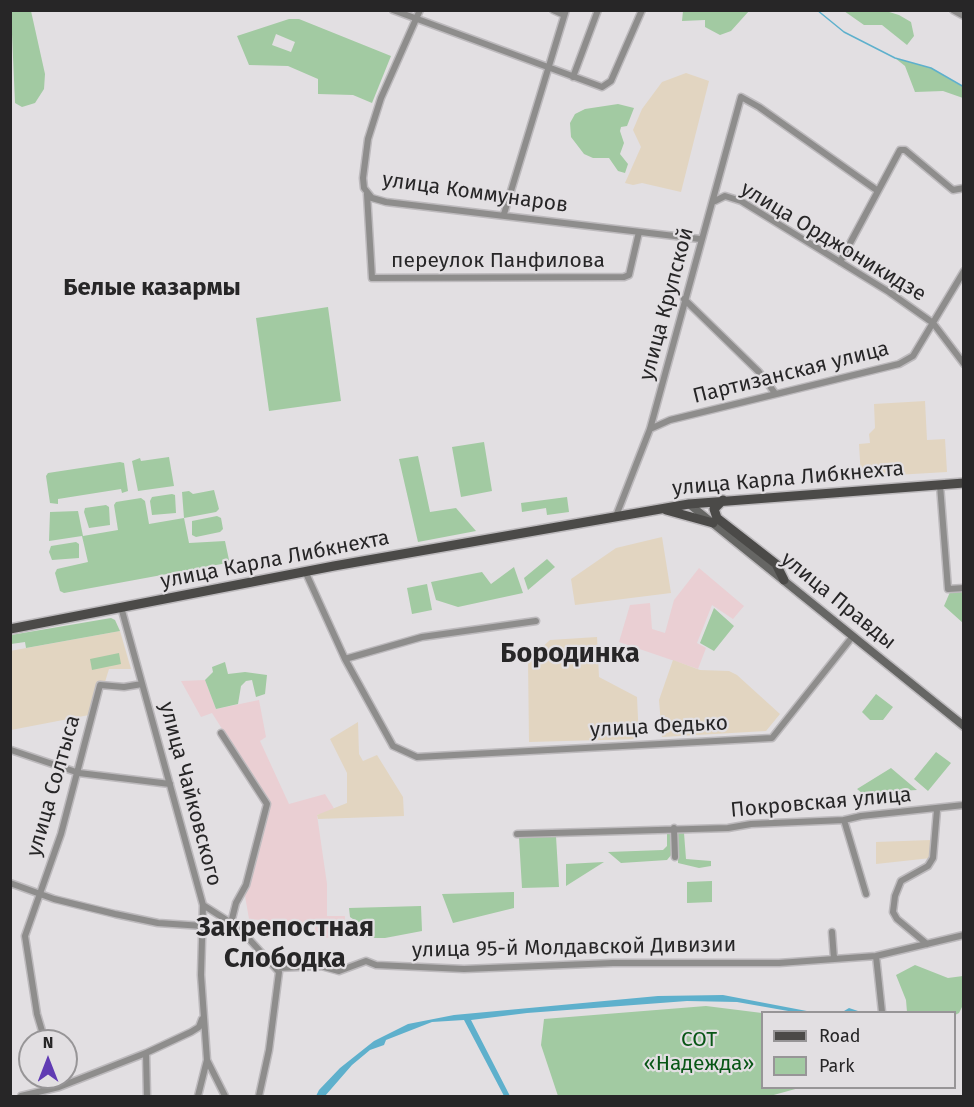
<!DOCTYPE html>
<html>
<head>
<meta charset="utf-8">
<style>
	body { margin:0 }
	#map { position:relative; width:974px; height:1107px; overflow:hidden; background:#e2dfe2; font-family:"Fira Sans",sans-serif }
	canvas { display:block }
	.frame { position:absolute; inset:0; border:12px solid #272627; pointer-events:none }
	.legend { position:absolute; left:761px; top:1011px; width:195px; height:78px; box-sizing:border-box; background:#e2dfe2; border:2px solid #979597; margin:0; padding:8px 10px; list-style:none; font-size:18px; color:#272627 }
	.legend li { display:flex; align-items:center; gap:12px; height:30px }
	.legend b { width:30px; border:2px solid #979597 }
	.north { position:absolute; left:18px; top:1029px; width:60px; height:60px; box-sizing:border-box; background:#e2dfe2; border:2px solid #979597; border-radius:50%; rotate:0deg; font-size:16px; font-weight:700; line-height:24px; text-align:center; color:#272627 }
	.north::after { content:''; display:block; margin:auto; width:21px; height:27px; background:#603bb3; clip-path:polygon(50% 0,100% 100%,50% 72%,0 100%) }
</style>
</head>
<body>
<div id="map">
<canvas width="974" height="1107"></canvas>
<div class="frame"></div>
<ul class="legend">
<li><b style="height:8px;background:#4b4a48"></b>Road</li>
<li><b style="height:16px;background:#a2caa2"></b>Park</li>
</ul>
<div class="north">N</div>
</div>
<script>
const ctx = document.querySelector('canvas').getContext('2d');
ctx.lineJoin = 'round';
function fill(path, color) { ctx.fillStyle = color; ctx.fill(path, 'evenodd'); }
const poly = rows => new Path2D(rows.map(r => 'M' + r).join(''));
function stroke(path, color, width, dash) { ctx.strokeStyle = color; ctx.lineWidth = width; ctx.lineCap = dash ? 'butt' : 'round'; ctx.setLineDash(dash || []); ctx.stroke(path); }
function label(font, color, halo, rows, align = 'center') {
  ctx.font = font + ' "Fira Sans",sans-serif'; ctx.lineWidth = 4.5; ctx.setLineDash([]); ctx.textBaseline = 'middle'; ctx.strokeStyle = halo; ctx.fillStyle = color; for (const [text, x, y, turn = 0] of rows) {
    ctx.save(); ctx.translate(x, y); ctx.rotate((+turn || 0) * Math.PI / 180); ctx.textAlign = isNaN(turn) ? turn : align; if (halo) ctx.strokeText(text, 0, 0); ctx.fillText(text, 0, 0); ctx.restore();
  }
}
const industrial = poly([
	[699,568,744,606,733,619,712,605,697,643,706,648,698,669,619,642,630,605,650,603,652,629,665,633,674,600],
	[205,680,216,709,259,700,266,737,260,741,289,804,325,794,335,810,317,815,327,884,327,916,345,916,344,937,322,938,315,930,315,924,249,919,245,896,269,803,212,713,201,717,181,681]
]);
const education = poly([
	[686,73,709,81,681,192,642,183,633,185,625,183,641,147,633,130,642,109,662,82],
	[925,401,927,440,945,439,947,472,861,477,859,444,870,443,869,434,875,428,874,404],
	[662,537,671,593,575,605,571,579,616,548],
	[120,631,131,669,109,669,105,682,99,684,89,715,11,730,10,651],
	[597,637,599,677,637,697,639,739,529,742,528,660,550,640],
	[673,660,700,670,729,671,737,675,780,714,766,731,662,737,659,700],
	[358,722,359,754,363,761,377,755,403,797,404,816,318,819,317,815,347,803,347,773,330,739],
	[931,840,931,858,876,864,876,842]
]);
const green = poly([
	[11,11,31,11,45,74,44,89,35,103,22,107,15,103],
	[683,11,683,10,749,11,731,31,720,35,705,27,705,20,682,21],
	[844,11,886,11,899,15,911,22,914,36,907,45,882,25,864,25],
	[289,19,299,19,391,56,372,103,353,95,318,94,318,79,288,66,249,65,237,36],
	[276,34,295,42,291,52,272,45],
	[895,58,931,68,963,87,963,98,943,91,915,92,905,66],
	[618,104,634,108,627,126,621,127,620,131,624,143,620,154,628,164,625,173,618,171,609,158,593,158,584,154,571,137,570,123,575,114,585,109],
	[328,307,341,401,269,411,256,318],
	[484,442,492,491,461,497,452,447],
	[418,456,430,512,456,508,476,531,418,542,399,459],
	[169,457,174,486,138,491,132,461,140,458,141,461],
	[120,462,124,463,128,491,122,493,121,489,58,499,58,504,50,503,46,476,48,473],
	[214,490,219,509,216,512,184,518,189,543,225,541,229,560,227,563,64,593,60,591,55,573,57,569,88,562,82,536,49,541,50,512,78,511,83,536,118,530,114,505,116,502,141,498,145,501,149,524,184,518,182,492,189,491,193,494],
	[172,494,175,495,176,513,152,515,150,501,152,497],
	[567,497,569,512,547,515,546,508,522,512,521,503],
	[106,505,109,507,110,525,89,528,84,512,85,508],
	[217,516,221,518,223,529,220,532,196,537,192,535,192,521],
	[76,542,79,544,79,558,52,560,49,552,51,546],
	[547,559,555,567,528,590,524,578],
	[514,567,523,593,458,607,436,600,431,582,482,572,491,584],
	[427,584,432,610,412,614,407,588],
	[963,591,964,591,963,623,944,606,950,592],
	[714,608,734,626,714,651,700,643],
	[111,618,115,620,120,631,26,648,25,642,11,644,11,635],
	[119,653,121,664,92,670,90,659],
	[225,662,228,674,245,672,267,675,265,694,256,697,252,680,246,681,241,686,238,704,216,709,205,680,213,672,212,667],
	[876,694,893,707,883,720,870,720,862,712],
	[936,752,951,763,928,791,914,779],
	[891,768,917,790,862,793,857,789],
	[667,833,672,833,672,854,667,860,621,863,608,852,663,850,667,846],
	[678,833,684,833,686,859,711,861,711,866,699,868,678,863],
	[556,836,559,887,522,888,519,838],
	[604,862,566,886,566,864],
	[712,881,712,902,687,903,687,882],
	[514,892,514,908,453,923,442,894],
	[421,906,422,931,385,938,367,938,357,932,357,922,350,917,349,908],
	[915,965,948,978,963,976,963,1005,959,1013,955,1015,954,1012,907,1012,906,1000,896,975],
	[706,1006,762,1013,762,1088,799,1088,770,1096,558,1096,541,1045,544,1019]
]);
const water = poly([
	[723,995,812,1012,844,1011,849,1008,861,1012,794,1012,737,1002,687,1001,527,1013,471,1020,510,1096,504,1096,464,1020,432,1022,386,1040,384,1045,370,1050,352,1065,325,1096,316,1096,319,1090,340,1068,374,1041,408,1024,454,1015,658,996]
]);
const stream = poly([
	[817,10,844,32,895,58,931,68,964,87]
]);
const street = poly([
	[393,10,602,87,611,81,642,10],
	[420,10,381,98,368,139,363,178,364,188,372,198,386,202,700,239],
	[553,10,564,15],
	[953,10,964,16],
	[573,77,598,10],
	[367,194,372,278,624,277,629,275,639,232],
	[715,201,725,196,741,201,889,292,933,323,964,364],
	[504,214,566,10],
	[840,262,900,150,905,150,953,190,964,188],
	[684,299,759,372,775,393],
	[650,429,670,420,899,364,913,356,964,271],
	[940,485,948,589,964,588],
	[616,516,650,429,741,97,759,107,878,191],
	[305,571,345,659,393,746,417,757,772,738,853,636],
	[121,607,203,905,201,975,207,1060,225,1096],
	[345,659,422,637,536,621],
	[221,733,267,804,246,885,236,903,231,923],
	[11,750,79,773,170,784],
	[844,820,866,894],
	[674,828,675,857],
	[517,834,728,828,751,824,844,820,861,816,964,805],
	[10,883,54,899,115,914,158,923,203,926],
	[203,905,239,928,279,972,269,1050,259,1096],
	[832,932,834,959],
	[927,944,897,919,893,912,895,896,901,881,928,866,933,858,937,810],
	[876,956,882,1012],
	[277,968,321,966,339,971,366,961,376,965,464,969,613,963,779,963,876,956,964,935],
	[45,1041,37,1014,25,936,61,834,100,685,124,687,142,684],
	[146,1053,147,1096],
	[55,1077,59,1087],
	[21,1096,59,1087,146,1053,191,1032,199,1027,202,1019],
	[198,1096,207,1060]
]);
const secondary = poly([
	[689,504,964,726]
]);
const primary = poly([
	[723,500,714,509,717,518,776,564,784,580],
	[666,510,713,523],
	[10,629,334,566,689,504,964,483]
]);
const streetNames = [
	["улица Коммунаров",475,193,8],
	["улица Орджоникидзе",833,242,31],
	["переулок Панфилова",498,261],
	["улица Крупской",667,304,-75],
	["Партизанская улица",791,373,-14],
	["улица Карла Либкнехта",788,479,-5],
	["улица Карла Либкнехта",275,560,-11],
	["улица Правды",838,601,39],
	["улица Федько",659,727,-3],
	["улица Солтыса",54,786,-74],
	["улица Чайковского",190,794,75],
	["Покровская улица",821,803,-5],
	["улица 95-й Молдавской Дивизии",574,948,-1]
];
const parkNames = [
	["СОТ",699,1040],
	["«Надежда»",699,1064]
];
const quarterNames = [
	["Белые казармы",152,288]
];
const districtNames = [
	["Бородинка",570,654],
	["Закрепостная",285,928],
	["Слободка",285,959]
];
fill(industrial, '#eacfd3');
fill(education, '#e2d5c1');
fill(green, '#a2caa2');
fill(water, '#5eb0cc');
stroke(stream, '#5eb0cc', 1.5);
stroke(street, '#bdbabd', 9);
stroke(secondary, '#bdbabd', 11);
stroke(primary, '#bdbabd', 12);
stroke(street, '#8e8d8c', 6);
stroke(secondary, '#666664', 8);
stroke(primary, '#4b4a48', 9);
label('21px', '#272627', '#e2dfe2', streetNames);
label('21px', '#085616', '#e2dfe2', parkNames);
label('bold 24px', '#272627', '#e2dfe2', quarterNames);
label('bold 27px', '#272627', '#e2dfe2', districtNames);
</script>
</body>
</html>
